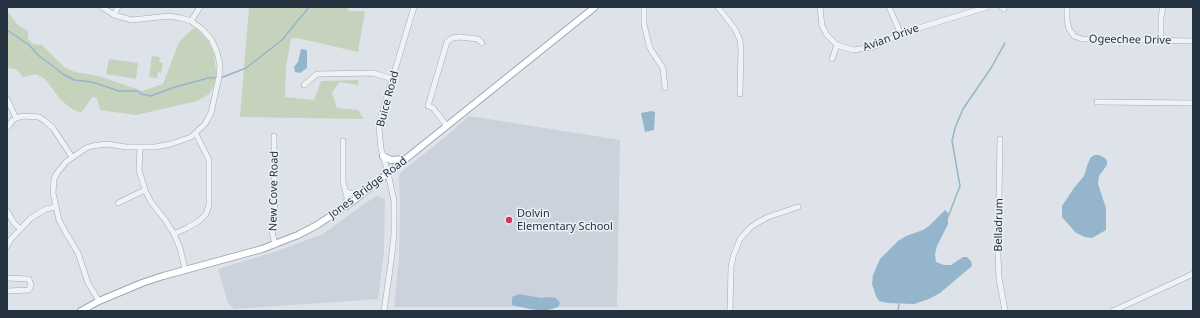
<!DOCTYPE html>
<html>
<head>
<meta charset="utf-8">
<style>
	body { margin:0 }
	#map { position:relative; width:1200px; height:318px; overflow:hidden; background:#dde3e8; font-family:"Noto Sans",sans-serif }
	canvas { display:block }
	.frame { position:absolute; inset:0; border:8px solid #253240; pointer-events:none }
</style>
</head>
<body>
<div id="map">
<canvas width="1200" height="318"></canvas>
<div class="frame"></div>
</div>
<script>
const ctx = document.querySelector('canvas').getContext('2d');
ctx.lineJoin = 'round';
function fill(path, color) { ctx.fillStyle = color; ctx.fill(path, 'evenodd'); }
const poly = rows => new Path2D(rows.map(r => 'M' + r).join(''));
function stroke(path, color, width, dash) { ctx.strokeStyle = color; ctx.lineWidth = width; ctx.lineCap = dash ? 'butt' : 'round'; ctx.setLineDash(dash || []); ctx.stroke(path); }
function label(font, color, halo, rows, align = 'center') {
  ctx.font = font + ' "Noto Sans",sans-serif'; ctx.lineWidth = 3; ctx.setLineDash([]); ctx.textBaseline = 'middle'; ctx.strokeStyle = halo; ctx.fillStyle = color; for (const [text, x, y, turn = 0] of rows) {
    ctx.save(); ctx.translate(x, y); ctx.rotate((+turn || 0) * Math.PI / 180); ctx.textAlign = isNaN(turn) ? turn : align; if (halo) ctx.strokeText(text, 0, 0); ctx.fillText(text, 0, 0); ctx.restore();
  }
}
const built = poly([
	[469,116,620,140,617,307,394,307,399,258,400,203,399,177,400,173,444,138],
	[378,196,385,199,384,251,378,299,234,309,228,303,218,269,277,251,323,234,367,202]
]);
const green = poly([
	[249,7,347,7,349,11,365,11,358,52,297,38,291,39,286,67,285,97,314,100,321,81,358,80,358,85,339,82,332,93,337,108,358,110,364,119,240,117],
	[7,11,18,25,28,31,28,39,33,44,42,45,64,67,75,72,99,76,142,91,163,84,179,42,191,30,196,28,209,42,214,55,216,72,214,85,209,94,197,101,136,115,100,110,97,98,92,97,85,108,80,113,72,109,61,100,45,79,36,74,23,77,16,69,7,68],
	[152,56,160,57,159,62,163,63,161,73,158,72,157,78,149,77],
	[109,59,138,63,136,79,106,74]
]);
const water = poly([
	[301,49,307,50,307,68,300,73,295,72,294,67,298,62],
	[651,111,655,112,654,130,645,132,641,113],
	[1095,155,1099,155,1105,158,1107,161,1107,165,1099,176,1098,184,1106,208,1106,230,1092,238,1085,237,1076,233,1062,217,1062,206,1074,188,1084,176,1088,163,1091,157],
	[945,210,948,213,948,224,937,246,935,254,936,262,944,265,951,265,963,257,967,257,971,261,972,266,940,293,929,299,914,304,888,303,879,301,876,296,872,284,873,275,880,259,898,241,906,236,923,230,929,226],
	[519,294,541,298,549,297,556,298,560,303,558,307,544,311,530,309,512,305,512,297]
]);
const stream = poly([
	[7,30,29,45,38,55,50,64,63,74,74,80,92,82,119,91,138,91,141,94,151,96,172,88,208,78,223,77,246,68,282,40,309,7],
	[948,217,960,186,952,141,955,128,963,109,991,68,1005,43],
	[898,311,899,304]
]);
const minor = poly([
	[644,7,644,24,649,45,651,50,663,68,665,88],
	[718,7,735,29,740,40,741,49,740,94],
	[820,7,822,26,827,35,837,45,853,50,873,47,909,31,987,7],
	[889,7,901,34],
	[1002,7,1004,9],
	[1067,7,1067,20,1069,29,1074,36,1082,39,1193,41],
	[114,15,118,7],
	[191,21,200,7],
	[1161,41,1161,17,1163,7],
	[832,59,837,45],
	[304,85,317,74,373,73,393,79],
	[7,99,16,118],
	[1097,102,1193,103],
	[447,126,433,108,428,106,447,42,452,38,459,37,478,39,482,43],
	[7,128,12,121,16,118,23,116,39,117,45,121,53,128,72,157],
	[274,136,275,218,272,231,275,245],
	[1000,139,998,256,999,278,1005,311],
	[343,141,343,182,347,197,346,207],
	[140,148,139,170,145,190,151,202,166,221,174,234,180,248,185,269],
	[346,192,360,196],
	[118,203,145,190],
	[7,211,14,223,20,229],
	[174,234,187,228,199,221,206,214,209,205,209,160,196,134],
	[7,246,11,239,31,218,46,209,56,207],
	[7,278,29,279,31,285,29,290,7,291],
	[99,301,88,283,78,253,66,233,59,220,53,193,54,179,57,173,66,162,86,148,92,146,107,144,126,147,155,147,171,144,191,137,205,124,211,113,219,77,220,65,217,52,211,39,202,29,191,21,181,18,169,16,132,20,114,15,102,7],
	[384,311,391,262,394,234,394,201,388,173,381,149,379,128,381,116,414,7],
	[730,311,731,267,733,257,740,239,751,227,757,223,768,217,798,207],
	[1113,311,1193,274]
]);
const major = poly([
	[383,156,391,160,405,159],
	[81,311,99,301,142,283,163,276,262,249,298,235,317,225,352,202,595,7]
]);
const markers = [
	[509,220,4,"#db345d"]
];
const streetNames = [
	["Avian Drive",891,38,-20],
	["Ogeechee Drive",1130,40,1],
	["Buice Road",388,99,-75],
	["Jones Bridge Road",368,188,-37],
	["New Cove Road",274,191,-89],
	["Belladrum",999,225,-89]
];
const poiNames = [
	["Dolvin",517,214],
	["Elementary School",517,227]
];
fill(built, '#cbd2db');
fill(green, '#c5d3bd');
fill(water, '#94b5cc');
stroke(stream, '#94b5cc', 1.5);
stroke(minor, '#a2aab2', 6);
stroke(major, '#9ba8b5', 8);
stroke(minor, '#f0f3f6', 5);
stroke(major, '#fff', 6);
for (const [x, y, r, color] of markers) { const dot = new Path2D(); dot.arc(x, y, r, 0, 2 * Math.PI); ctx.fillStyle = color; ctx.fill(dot); stroke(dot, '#ecf1f6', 1.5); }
label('11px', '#253240', '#ecf1f6', streetNames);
label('11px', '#253240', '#ecf1f6', poiNames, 'left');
</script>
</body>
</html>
